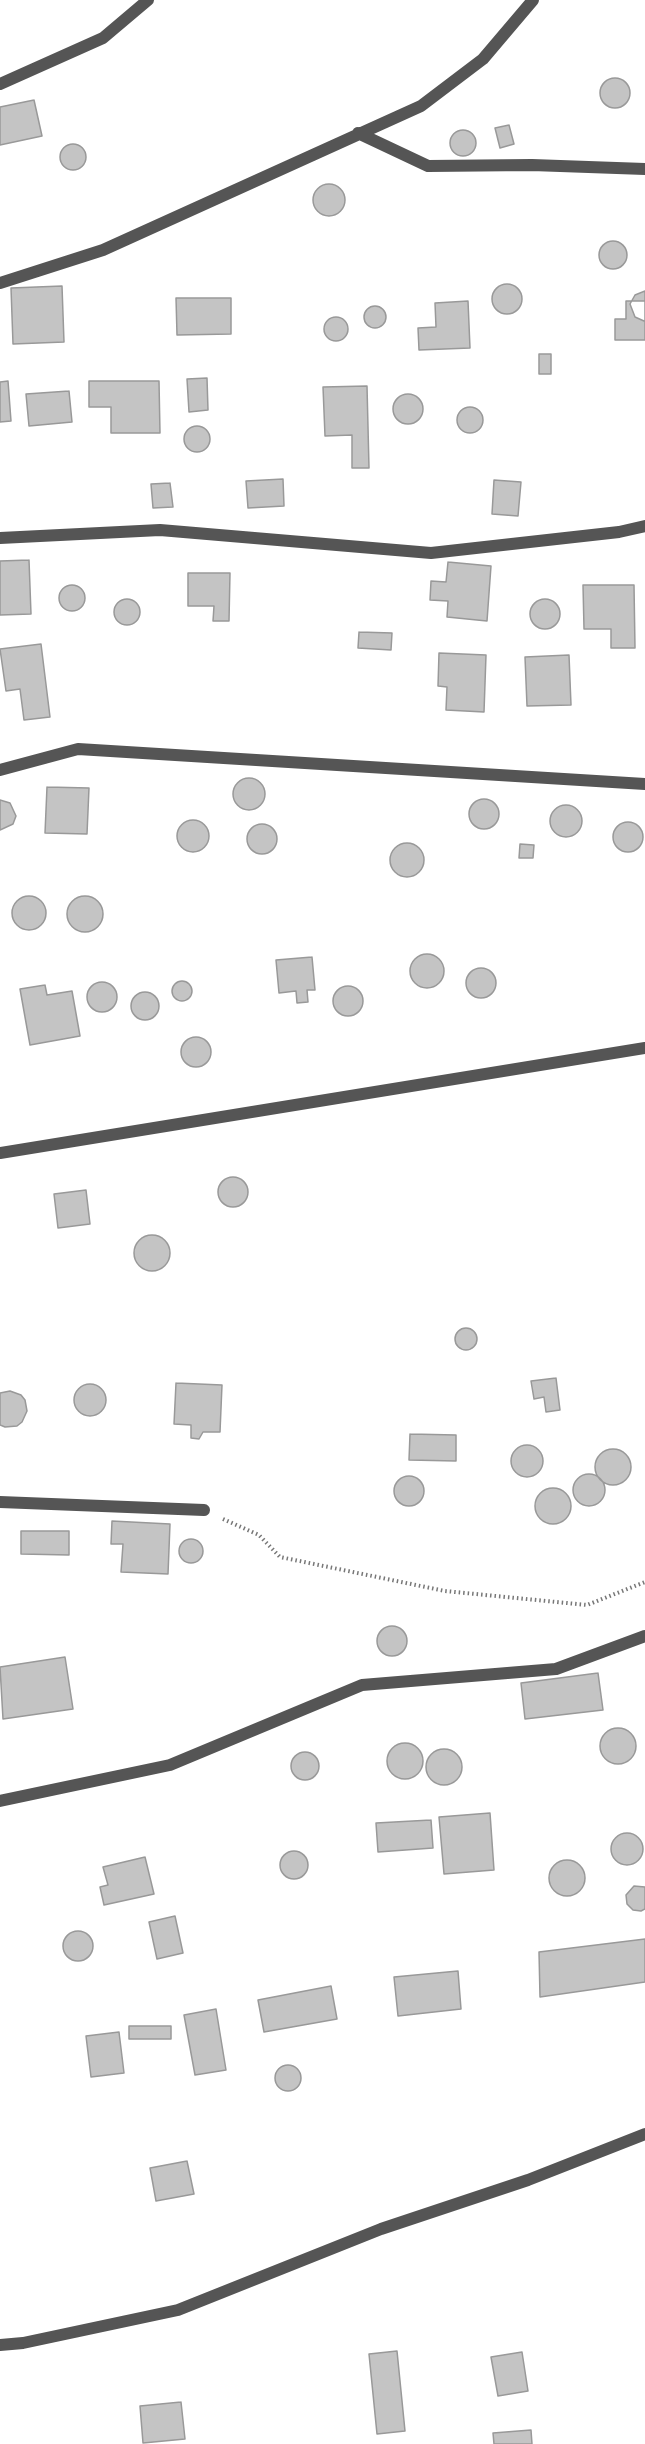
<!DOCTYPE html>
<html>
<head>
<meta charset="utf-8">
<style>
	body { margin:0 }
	canvas { display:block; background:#fff }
</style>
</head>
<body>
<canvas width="645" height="2444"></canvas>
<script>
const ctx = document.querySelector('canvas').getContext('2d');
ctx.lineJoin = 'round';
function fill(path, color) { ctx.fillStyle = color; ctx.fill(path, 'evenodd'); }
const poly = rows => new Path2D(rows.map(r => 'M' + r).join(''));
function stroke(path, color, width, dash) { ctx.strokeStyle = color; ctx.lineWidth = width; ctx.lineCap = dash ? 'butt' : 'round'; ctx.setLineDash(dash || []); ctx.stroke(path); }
const building = poly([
	'600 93a15 15 0 1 1 30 0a15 15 0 1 1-30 0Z',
	[34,100,42,136,0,145,0,107,34,100],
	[509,125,514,144,500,148,495,128,509,125],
	'450 143a13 13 0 1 1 26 0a13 13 0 1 1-26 0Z',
	'60 157a13 13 0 1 1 26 0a13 13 0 1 1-26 0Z',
	'313 200a16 16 0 1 1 32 0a16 16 0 1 1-32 0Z',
	'599 255a14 14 0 1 1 28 0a14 14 0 1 1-28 0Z',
	'492 299a15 15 0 1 1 30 0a15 15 0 1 1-30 0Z',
	[62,286,64,342,13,344,11,288,62,286],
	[645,291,645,321,644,321,635,317,630,304,635,295,645,291],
	[176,298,231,298,231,334,177,335,176,298],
	[468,301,470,348,419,350,418,328,436,327,435,303,468,301],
	[626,301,645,301,645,340,615,340,615,319,626,319,626,301],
	'364 317a11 11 0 1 1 22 0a11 11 0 1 1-22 0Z',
	'324 329a12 12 0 1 1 24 0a12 12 0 1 1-24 0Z',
	[539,354,551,354,551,374,539,374,539,354],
	[207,378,208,410,189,412,187,379,207,378],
	[8,381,11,421,0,422,0,382,8,381],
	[89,381,159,381,160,433,111,433,111,407,89,407,89,381],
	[367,386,369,468,352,468,352,435,325,436,323,387,367,386],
	[69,391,72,422,29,426,26,394,69,391],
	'393 409a15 15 0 1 1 30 0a15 15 0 1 1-30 0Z',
	'457 420a13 13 0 1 1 26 0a13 13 0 1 1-26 0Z',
	'184 439a13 13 0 1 1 26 0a13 13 0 1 1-26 0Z',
	[283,479,284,506,248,508,246,481,283,479],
	[494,480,521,482,518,516,492,514,494,480],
	[170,483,173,507,153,508,151,484,170,483],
	[29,560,31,614,0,615,0,561,29,560],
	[448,562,491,566,487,621,447,617,448,601,430,600,431,581,446,582,448,562],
	[188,573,230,573,229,621,213,621,214,606,188,606,188,573],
	'59 598a13 13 0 1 1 26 0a13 13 0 1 1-26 0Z',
	[583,585,634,585,635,648,611,648,611,629,584,629,583,585],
	'530 614a15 15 0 1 1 30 0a15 15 0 1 1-30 0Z',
	'114 612a13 13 0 1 1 26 0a13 13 0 1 1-26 0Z',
	[359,632,392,633,391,650,358,648,359,632],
	[41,644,50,717,24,720,20,689,6,691,0,649,41,644],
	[439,653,486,655,484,712,446,710,447,687,438,686,439,653],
	[569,655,571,705,527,706,525,657,569,655],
	'233 794a16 16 0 1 1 32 0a16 16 0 1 1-32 0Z',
	[47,787,89,788,87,834,45,833,47,787],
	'469 814a15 15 0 1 1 30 0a15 15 0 1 1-30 0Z',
	[0,800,10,803,16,816,13,824,0,830,0,800],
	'550 821a16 16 0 1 1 32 0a16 16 0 1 1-32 0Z',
	'177 836a16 16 0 1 1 32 0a16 16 0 1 1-32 0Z',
	'613 837a15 15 0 1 1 30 0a15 15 0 1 1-30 0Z',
	'247 839a15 15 0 1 1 30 0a15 15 0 1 1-30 0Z',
	'390 860a17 17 0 1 1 34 0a17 17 0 1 1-34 0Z',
	[520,844,534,845,533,858,519,858,520,844],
	'12 913a17 17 0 1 1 34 0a17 17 0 1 1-34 0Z',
	'67 914a18 18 0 1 1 36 0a18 18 0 1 1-36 0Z',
	'410 971a17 17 0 1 1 34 0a17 17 0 1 1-34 0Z',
	[312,957,315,990,307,990,308,1002,297,1003,296,991,279,993,276,960,312,957],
	'466 983a15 15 0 1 1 30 0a15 15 0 1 1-30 0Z',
	'172 991a10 10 0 1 1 20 0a10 10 0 1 1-20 0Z',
	'87 997a15 15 0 1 1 30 0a15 15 0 1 1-30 0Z',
	[45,985,47,995,72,991,80,1036,30,1045,20,989,45,985],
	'333 1001a15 15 0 1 1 30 0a15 15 0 1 1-30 0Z',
	'131 1006a14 14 0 1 1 28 0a14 14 0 1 1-28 0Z',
	'181 1052a15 15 0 1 1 30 0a15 15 0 1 1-30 0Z',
	'218 1192a15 15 0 1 1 30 0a15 15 0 1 1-30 0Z',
	[86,1190,90,1224,58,1228,54,1194,86,1190],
	'134 1253a18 18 0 1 1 36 0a18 18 0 1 1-36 0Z',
	'455 1339a11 11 0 1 1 22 0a11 11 0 1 1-22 0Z',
	[556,1378,560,1410,546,1412,544,1397,534,1399,531,1381,556,1378],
	[176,1383,222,1385,220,1432,203,1432,199,1439,191,1438,191,1425,174,1424,176,1383],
	'74 1400a16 16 0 1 1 32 0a16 16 0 1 1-32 0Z',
	[10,1391,21,1395,25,1400,27,1411,22,1422,17,1426,5,1427,0,1425,0,1393,10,1391],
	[410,1434,456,1435,456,1461,409,1460,410,1434],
	'511 1461a16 16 0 1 1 32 0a16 16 0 1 1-32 0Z',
	'595 1467a18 18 0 1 1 36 0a18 18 0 1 1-36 0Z',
	'573 1490a16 16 0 1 1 32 0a16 16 0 1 1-32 0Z',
	'394 1491a15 15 0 1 1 30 0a15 15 0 1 1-30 0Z',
	'535 1506a18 18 0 1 1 36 0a18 18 0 1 1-36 0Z',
	[112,1521,170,1524,168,1574,121,1572,123,1544,111,1544,112,1521],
	[21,1531,69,1531,69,1555,21,1554,21,1531],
	'179 1551a12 12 0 1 1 24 0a12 12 0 1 1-24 0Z',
	'377 1641a15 15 0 1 1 30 0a15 15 0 1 1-30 0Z',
	[65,1657,73,1709,3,1719,0,1667,65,1657],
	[598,1673,603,1710,525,1719,521,1683,598,1673],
	'600 1746a18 18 0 1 1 36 0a18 18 0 1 1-36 0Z',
	'387 1761a18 18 0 1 1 36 0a18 18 0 1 1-36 0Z',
	'426 1767a18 18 0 1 1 36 0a18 18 0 1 1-36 0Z',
	'291 1766a14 14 0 1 1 28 0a14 14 0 1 1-28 0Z',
	[490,1813,494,1870,444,1874,439,1817,490,1813],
	[431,1820,433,1848,378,1852,376,1823,431,1820],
	'611 1849a16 16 0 1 1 32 0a16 16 0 1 1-32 0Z',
	'280 1865a14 14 0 1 1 28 0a14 14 0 1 1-28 0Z',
	[145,1857,154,1894,104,1905,100,1887,108,1885,103,1867,145,1857],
	'549 1878a18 18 0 1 1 36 0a18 18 0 1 1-36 0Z',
	[634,1886,645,1887,645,1909,641,1911,633,1910,627,1904,626,1895,634,1886],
	[175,1916,183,1953,157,1959,149,1922,175,1916],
	'63 1946a15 15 0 1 1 30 0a15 15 0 1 1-30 0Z',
	[645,1939,645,1982,540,1997,539,1952,645,1939],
	[458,1971,461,2009,398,2016,394,1977,458,1971],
	[331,1986,337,2019,264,2032,258,2000,331,1986],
	[216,2009,226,2070,195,2075,184,2015,216,2009],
	[129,2026,171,2026,171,2039,129,2039,129,2026],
	[119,2032,124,2073,91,2077,86,2036,119,2032],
	'275 2078a13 13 0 1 1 26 0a13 13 0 1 1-26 0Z',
	[187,2161,194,2194,156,2201,150,2168,187,2161],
	[397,2351,405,2431,377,2434,369,2354,397,2351],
	[522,2352,528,2391,498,2396,491,2357,522,2352],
	[181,2402,185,2439,143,2443,140,2406,181,2402],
	[531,2430,532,2444,494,2444,493,2433,531,2430]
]);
const path = poly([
	[223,1519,259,1535,280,1557,445,1591,587,1605,645,1582]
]);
const minor = poly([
	[0,84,103,38,148,0],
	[358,133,428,166,532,165,645,169],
	[0,283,103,250,421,106,483,59,533,0],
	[0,538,160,530,431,553,619,532,645,526],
	[0,770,78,749,645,784],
	[0,1153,645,1048],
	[0,1502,204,1510],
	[0,1801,170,1765,362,1685,556,1669,645,1636],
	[0,2345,23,2343,178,2310,381,2229,528,2180,645,2134]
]);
fill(building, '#c4c4c4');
stroke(building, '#999', 1.5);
stroke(path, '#777', 4, [1.5, 3]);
stroke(minor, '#555', 12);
</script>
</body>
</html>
